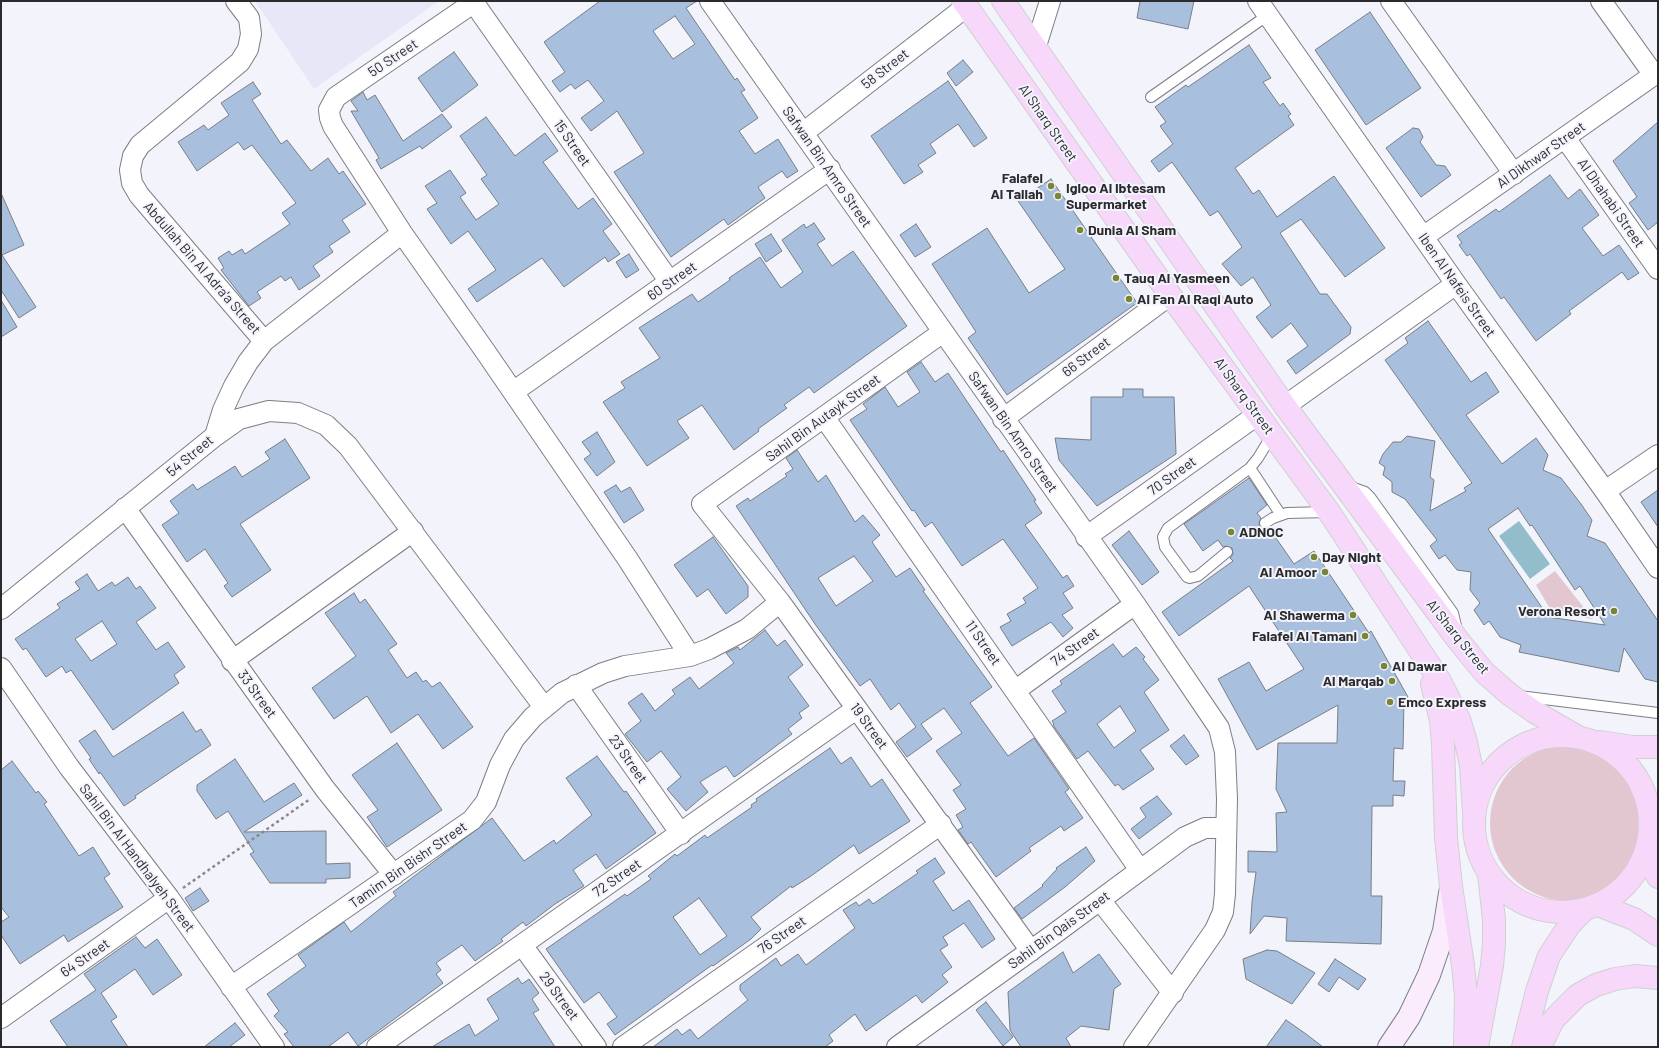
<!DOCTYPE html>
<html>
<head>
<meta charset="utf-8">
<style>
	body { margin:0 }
	#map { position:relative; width:1659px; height:1048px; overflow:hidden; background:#f3f3fc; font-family:Barlow,sans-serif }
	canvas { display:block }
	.frame { position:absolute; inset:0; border:2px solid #2b2b2e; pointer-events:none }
</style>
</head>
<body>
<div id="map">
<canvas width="1659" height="1048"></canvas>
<div class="frame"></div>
</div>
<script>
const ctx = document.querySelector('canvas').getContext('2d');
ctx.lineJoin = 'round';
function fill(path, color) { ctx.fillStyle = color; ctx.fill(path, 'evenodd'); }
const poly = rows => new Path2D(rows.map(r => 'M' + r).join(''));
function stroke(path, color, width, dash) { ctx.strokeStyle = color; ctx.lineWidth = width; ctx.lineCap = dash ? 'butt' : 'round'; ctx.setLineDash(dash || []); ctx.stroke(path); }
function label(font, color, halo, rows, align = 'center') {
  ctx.font = font + ' Barlow,sans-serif'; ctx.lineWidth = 4; ctx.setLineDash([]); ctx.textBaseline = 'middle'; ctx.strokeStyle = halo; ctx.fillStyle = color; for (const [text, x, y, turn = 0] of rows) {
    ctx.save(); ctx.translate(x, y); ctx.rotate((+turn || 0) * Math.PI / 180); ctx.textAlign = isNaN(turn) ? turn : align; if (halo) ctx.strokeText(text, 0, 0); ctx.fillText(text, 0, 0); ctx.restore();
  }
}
const built = poly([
	[255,1,439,1,314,89]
]);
const green = poly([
	[1555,571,1593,619,1553,614,1536,585],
	'1490 823a78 78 0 1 1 156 0a78 78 0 1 1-156 0Z'
]);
const water = poly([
	[1519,521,1550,564,1530,579,1499,536]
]);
const building = poly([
	[600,1,697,1,686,8,735,80,737,78,745,90,741,92,758,118,739,131,755,154,778,139,798,171,787,178,782,171,758,187,765,198,728,225,724,219,671,257,614,172,644,153,617,111,591,131,581,118,604,101,588,80,575,89,571,84,560,92,552,81,565,72,544,42,600,1],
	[675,16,695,44,673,59,653,31,675,16],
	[1140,1,1194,1,1188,29,1137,18,1140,1],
	[1370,12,1421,88,1366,125,1315,50,1370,12],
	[1249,45,1271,78,1263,82,1280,106,1283,103,1291,114,1288,116,1294,125,1235,168,1253,194,1259,190,1277,217,1334,176,1385,248,1345,277,1301,219,1280,233,1320,294,1327,294,1351,327,1350,334,1296,374,1287,361,1308,346,1291,323,1272,338,1256,317,1271,305,1253,277,1241,286,1222,264,1242,247,1218,211,1210,216,1172,162,1159,172,1151,161,1173,144,1160,126,1166,122,1155,107,1186,85,1188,87,1249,45],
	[454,52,478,85,442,112,418,78,454,52],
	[963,60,973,72,956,86,947,73,963,60],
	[948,81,987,138,974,147,958,124,930,144,936,153,918,165,923,172,904,184,871,136,948,81],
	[253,82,261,94,252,100,281,144,287,140,311,171,328,158,339,174,343,171,366,204,342,220,350,232,329,246,333,252,313,266,320,276,299,290,291,277,285,281,281,276,257,292,261,298,249,306,221,270,224,268,218,258,229,251,232,255,242,249,245,254,290,224,282,213,296,203,252,145,244,150,238,142,197,171,178,142,204,125,208,130,229,115,221,103,253,82],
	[363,92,367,100,375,95,403,141,442,114,452,127,422,149,420,146,381,169,376,160,379,158,351,111,358,111,351,101,363,92],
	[486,117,515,156,545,133,558,151,543,162,578,209,593,198,612,224,603,231,620,254,608,262,605,257,564,287,542,258,477,302,468,289,496,270,468,231,451,244,427,209,437,203,425,186,450,170,466,193,460,197,476,220,499,204,481,179,487,175,460,136,486,117],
	[1658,122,1658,222,1648,230,1629,203,1637,197,1613,161,1658,122],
	[1413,128,1419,129,1423,137,1420,142,1436,165,1445,166,1451,175,1421,197,1386,148,1413,128],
	[1550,175,1568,199,1580,189,1599,215,1582,228,1603,256,1619,245,1639,273,1628,280,1622,272,1569,311,1571,314,1536,341,1504,297,1501,299,1470,254,1467,256,1459,245,1462,243,1457,236,1496,209,1499,212,1550,175],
	[1051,179,1137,303,1007,395,968,338,976,332,932,264,987,228,1029,293,1065,269,1018,201,1051,179],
	[1,193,24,245,2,255,36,307,19,318,1,290,1,193],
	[814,223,825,239,817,244,832,266,853,251,907,326,814,393,809,387,784,405,787,408,758,429,759,431,734,450,702,405,677,421,689,438,647,466,603,402,625,388,621,382,660,358,639,328,692,294,698,302,730,280,729,278,760,257,781,288,803,272,782,240,804,224,806,228,814,223],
	[916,224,931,247,915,257,900,235,916,224],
	[771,234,782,251,766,262,755,244,771,234],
	[629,254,639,270,626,278,616,262,629,254],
	[1,300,17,327,1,337,1,300],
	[1428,321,1471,382,1486,372,1499,392,1466,415,1502,464,1536,438,1548,455,1543,470,1561,478,1581,504,1592,520,1587,536,1605,543,1658,621,1658,682,1645,679,1624,648,1619,672,1519,652,1521,645,1500,637,1489,621,1484,625,1474,610,1480,603,1470,590,1471,572,1457,570,1445,555,1439,559,1430,546,1437,540,1405,499,1392,492,1392,482,1383,475,1385,467,1379,463,1383,454,1393,442,1401,442,1407,436,1435,441,1430,477,1434,480,1430,511,1466,491,1464,488,1472,483,1385,360,1408,343,1405,338,1428,321],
	[1518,508,1530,526,1532,525,1575,590,1580,586,1605,625,1540,616,1545,612,1488,529,1518,508],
	[921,362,935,382,948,373,1001,452,1003,450,1036,500,1034,501,1042,513,1025,525,1063,578,1067,575,1074,586,1063,593,1073,608,1062,615,1073,628,1063,637,1051,622,1012,646,1000,627,1011,621,1007,614,1026,603,1023,598,1038,588,1003,539,962,566,932,522,925,527,914,510,912,511,850,420,867,409,863,404,885,387,898,407,920,392,907,372,921,362],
	[1123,389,1143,389,1143,397,1174,397,1176,454,1097,506,1059,460,1055,438,1091,440,1091,397,1123,397,1123,389],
	[597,432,615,462,597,476,584,459,591,454,582,442,597,432],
	[285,439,310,478,240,524,271,570,232,597,224,586,228,583,205,549,187,562,162,525,179,513,170,501,193,484,197,490,235,466,242,477,270,459,265,452,285,439],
	[797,450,818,482,826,475,855,522,863,515,880,535,872,542,896,577,910,568,925,590,923,591,992,687,970,703,1008,756,1034,738,1069,789,1065,792,1083,818,1064,831,1061,826,1029,848,1031,851,996,877,971,842,968,844,958,830,963,827,956,815,966,809,953,790,961,785,936,751,962,733,944,708,921,724,932,739,907,757,896,742,916,727,899,703,891,710,870,679,860,686,815,624,736,506,748,498,750,501,787,476,785,474,793,469,786,458,797,450],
	[854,556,873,581,836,606,818,578,854,556],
	[1249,478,1267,505,1257,513,1261,518,1259,523,1260,527,1265,529,1269,528,1294,564,1314,551,1369,633,1371,631,1408,697,1404,699,1403,749,1394,748,1393,781,1405,781,1404,796,1393,795,1393,806,1372,806,1371,896,1382,896,1381,944,1286,941,1287,918,1264,916,1250,934,1252,902,1256,872,1248,872,1248,851,1277,852,1276,813,1287,812,1276,789,1278,743,1337,743,1338,705,1257,750,1218,679,1249,662,1266,691,1304,669,1249,586,1179,636,1162,612,1233,561,1230,558,1233,554,1232,548,1226,546,1223,547,1218,540,1203,551,1184,524,1249,478],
	[616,485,621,492,630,487,644,510,624,523,604,492,616,485],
	[1658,490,1658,527,1641,502,1658,490],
	[1129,531,1159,572,1142,585,1112,545,1129,531],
	[713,537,748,586,748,597,726,614,708,589,697,597,674,565,713,537],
	[87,574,98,591,112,582,115,586,128,577,136,589,140,586,156,608,136,622,156,650,168,642,185,667,174,675,179,683,113,730,71,670,66,673,62,666,46,677,26,648,23,650,15,639,60,608,57,604,80,589,75,582,87,574],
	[102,621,117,644,91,661,75,639,102,621],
	[354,593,360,603,365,599,397,644,388,650,407,678,416,672,423,682,426,680,432,687,440,682,473,727,443,749,418,714,391,733,367,696,334,719,312,688,356,656,325,613,354,593],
	[765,630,777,646,785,640,803,665,788,677,809,706,799,713,802,718,788,729,792,734,736,776,734,777,726,766,700,782,708,792,686,811,667,789,681,777,661,751,647,762,625,734,641,721,628,703,642,693,655,711,675,694,672,690,690,677,699,689,734,663,726,653,738,647,740,650,765,630],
	[1113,644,1123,657,1136,647,1145,657,1143,659,1159,680,1144,692,1169,730,1140,750,1154,769,1123,790,1118,784,1115,786,1088,751,1077,759,1053,725,1054,724,1052,721,1066,712,1052,691,1062,684,1060,681,1113,644],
	[1120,706,1136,731,1114,748,1097,724,1120,706],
	[183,712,196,732,201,729,211,745,135,796,136,798,124,806,100,772,99,774,89,759,91,758,79,741,95,730,113,757,183,712],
	[1184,735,1199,756,1186,765,1170,746,1184,735],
	[397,743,442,810,387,847,367,817,378,810,352,775,397,743],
	[830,748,841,764,851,757,871,787,882,779,910,821,859,854,854,845,811,876,792,888,791,886,751,917,761,929,751,939,713,966,712,965,615,1035,607,1024,617,1017,599,992,584,1003,546,949,625,894,627,896,651,879,648,876,675,854,677,856,705,835,707,838,752,807,751,805,757,801,756,799,830,748],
	[699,898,727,936,700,955,673,917,699,898],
	[597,756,624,792,626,791,656,833,606,869,596,854,573,870,584,886,555,904,526,926,523,922,501,939,503,941,475,961,462,945,436,963,441,970,436,974,443,983,358,1046,348,1032,328,1047,294,1047,284,1034,288,1032,274,1016,279,1011,267,994,306,966,298,955,344,922,351,932,396,896,393,892,492,818,524,861,554,840,556,844,592,815,566,778,597,756],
	[235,759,264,802,294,783,302,795,244,832,326,831,326,864,350,863,350,878,326,879,326,883,270,883,250,854,254,852,228,811,216,819,197,791,197,785,235,759],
	[12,761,36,793,38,791,47,802,44,804,79,856,93,847,110,874,104,878,123,907,68,942,64,935,20,964,1,935,1,922,9,917,1,907,1,770,12,761],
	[1157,796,1172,814,1139,839,1131,829,1146,817,1140,808,1157,796],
	[1086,847,1095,861,1065,887,1022,919,1014,908,1043,886,1042,885,1057,869,1056,868,1086,847],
	[935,858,945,873,933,881,953,911,969,900,995,939,982,948,964,923,943,937,948,945,940,950,952,967,942,975,948,982,922,1003,916,995,866,1031,855,1014,829,1035,833,1041,825,1047,653,1047,677,1029,682,1035,690,1029,698,1039,748,1000,740,990,740,985,776,958,781,966,798,954,806,965,855,928,843,910,856,902,859,906,869,899,873,904,918,873,916,871,935,858],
	[200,888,209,901,193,911,185,898,200,888],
	[136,937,145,948,157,939,182,975,153,995,135,969,101,993,117,1017,111,1021,128,1047,68,1047,50,1021,96,990,84,974,136,937],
	[1267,950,1277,951,1315,973,1292,1004,1246,979,1243,959,1267,950],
	[1063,952,1073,973,1099,954,1121,984,1114,989,1109,1030,1081,1026,1066,1038,1071,1047,1021,1047,1010,1030,1008,992,1063,952],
	[1335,959,1366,979,1358,990,1339,977,1329,992,1318,984,1335,959],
	[518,978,522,984,529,979,539,993,532,999,539,1010,533,1013,555,1047,432,1047,469,1024,475,1036,499,1019,487,999,518,978],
	[986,1002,1013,1037,1003,1046,976,1010,986,1002],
	[1286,1020,1306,1034,1323,1047,1266,1047,1286,1020],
	[235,1023,245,1035,229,1047,204,1047,235,1023]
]);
const path = poly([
	[183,888,310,799]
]);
const service = poly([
	[1151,97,1268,15],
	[1250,468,1281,515],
	[1348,486,1365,492,1370,497,1453,613,1457,630],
	[1265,523,1273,518,1287,513,1328,512],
	[1227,552,1198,576,1190,578,1187,577,1165,547,1163,537,1168,528,1250,468,1258,458,1272,435],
	[1519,696,1658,713]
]);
const minor = poly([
	[236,1,249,18,251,34,248,49,240,62,140,145,133,156,130,170,132,183,139,195,264,341],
	[476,1,336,97,329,110,330,118,333,126,402,233,485,351,627,558,690,656],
	[710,1,1135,604,1219,728,1225,752,1227,799,1225,894,1223,912,1215,930,1134,1047],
	[1258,1,1456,284,1605,491,1658,568],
	[1391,1,1514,174],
	[1601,1,1654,75],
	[474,3,670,282],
	[1036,46,1050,1],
	[803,133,967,6],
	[1565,138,1658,269],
	[1423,237,1658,72],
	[943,332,702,504,780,602,1031,951],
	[513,392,830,169],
	[1285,406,1456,284],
	[824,417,1140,870],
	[1003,419,1170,295],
	[215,436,223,410,234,386,248,362,264,341,402,233],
	[1605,491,1658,455],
	[125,508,325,789,394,875],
	[1086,537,1257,415],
	[1,609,215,436,239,419,269,411,298,413,326,425,348,446,544,707],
	[232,661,413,531],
	[1,668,69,767,169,898,274,1047],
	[576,685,681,834],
	[1016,690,1135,604],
	[1100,900,1173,993],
	[522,945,596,1047],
	[231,987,472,820,486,802,500,765,514,739,533,717,562,693,603,673,625,666,690,656,709,649,747,629,780,602],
	[1,1018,169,898],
	[377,1047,856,709],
	[623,1047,941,824],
	[897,1047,1054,934,1185,837,1205,828,1226,828]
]);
const secondary = poly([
	[1389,1047,1409,1017,1429,975,1444,931,1450,893]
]);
const primary = poly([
	[963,1,1170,295,1329,512,1440,681,1459,719,1466,742,1471,766,1474,813],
	[1003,1,1285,406,1458,640,1484,672,1509,694,1533,711,1578,737],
	[1432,684,1441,720,1443,745,1446,838,1451,886,1463,965,1466,996,1465,1047],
	'1474 824a88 88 0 1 1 176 0a88 88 0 1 1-176 0Z',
	[1600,742,1633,747,1658,747],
	[1646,850,1658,877],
	[1598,905,1634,919,1658,935],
	[1477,1047,1492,966,1494,943,1494,920,1489,874],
	[1523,1047,1537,991,1549,956,1570,924,1583,911],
	[1540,1047,1553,1020,1578,995,1596,985,1615,979,1635,976,1658,978]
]);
const markers = [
	[1051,186,4,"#798533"],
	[1058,196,4,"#798533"],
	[1080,230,4,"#798533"],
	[1116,278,4,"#798533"],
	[1129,299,4,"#798533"],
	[1231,532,4,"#798533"],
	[1314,557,4,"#798533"],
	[1325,572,4,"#798533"],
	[1614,611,4,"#798533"],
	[1353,615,4,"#798533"],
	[1365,636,4,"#798533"],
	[1384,666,4,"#798533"],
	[1392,681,4,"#798533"],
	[1390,702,4,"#798533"]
];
const streetNames = [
	["50 Street",393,58,-34],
	["58 Street",885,69,-38],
	["Al Sharq Street",1048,123,55],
	["15 Street",572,143,55],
	["Al Dikhwar Street",1541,155,-35],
	["Safwan Bin Amro Street",827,167,55],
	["Al Dhahabi Street",1611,203,55],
	["Abdullah Bin Al Adra'a Street",202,268,49],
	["60 Street",672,281,-35],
	["Iben Al Nafeis Street",1457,285,55],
	["66 Street",1086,357,-37],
	["Al Sharq Street",1244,396,54],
	["Sahil Bin Autayk Street",823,418,-36],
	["Safwan Bin Amro Street",1013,432,55],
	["54 Street",190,456,-40],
	["70 Street",1172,476,-36],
	["Al Sharq Street",1458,637,51],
	["11 Street",983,643,55],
	["74 Street",1075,647,-36],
	["33 Street",257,694,54],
	["19 Street",869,726,54],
	["23 Street",628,759,55],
	["Sahil Bin Al Handhalyeh Street",137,858,53],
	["Tamim Bin Bishr Street",408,865,-35],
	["72 Street",617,878,-35],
	["Sahil Bin Qais Street",1059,930,-36],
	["76 Street",782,935,-35],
	["64 Street",85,958,-35],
	["29 Street",559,996,54]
];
const poiNames = [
	["Falafel",1043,178,"right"],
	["Al Tallah",1043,194,"right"],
	["Igloo Al Ibtesam",1066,188],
	["Supermarket",1066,204],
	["Dunia Al Sham",1088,230],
	["Tauq Al Yasmeen",1124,278],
	["Al Fan Al Raqi Auto",1137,299],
	["ADNOC",1239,532],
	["Day Night",1322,557],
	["Al Amoor",1317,572,"right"],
	["Verona Resort",1606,611,"right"],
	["Al Shawerma",1345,615,"right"],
	["Falafel Al Tamani",1357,636,"right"],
	["Al Dawar",1392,666],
	["Al Marqab",1384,681,"right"],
	["Emco Express",1398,702]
];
fill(built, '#e7e7f8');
fill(green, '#e2c7d0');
fill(water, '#93bdcb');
fill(building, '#a8c0dd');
stroke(building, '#787e85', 1);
stroke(service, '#7d7d85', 12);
stroke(minor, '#7d7d85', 22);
stroke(secondary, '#7d7d85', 24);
stroke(primary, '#d0d0d1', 24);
stroke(path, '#88888e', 2.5, [3, 3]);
stroke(service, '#fff', 10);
stroke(minor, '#fff', 20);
stroke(secondary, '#fbecfd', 22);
stroke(primary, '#f7d8fb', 22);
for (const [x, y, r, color] of markers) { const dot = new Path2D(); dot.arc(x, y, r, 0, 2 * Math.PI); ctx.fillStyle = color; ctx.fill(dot); stroke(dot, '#f3f3fc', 1.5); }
label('14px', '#2b2b2e', '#f3f3fc', streetNames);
label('bold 14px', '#2b2b2e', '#f3f3fc', poiNames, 'left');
</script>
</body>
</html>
